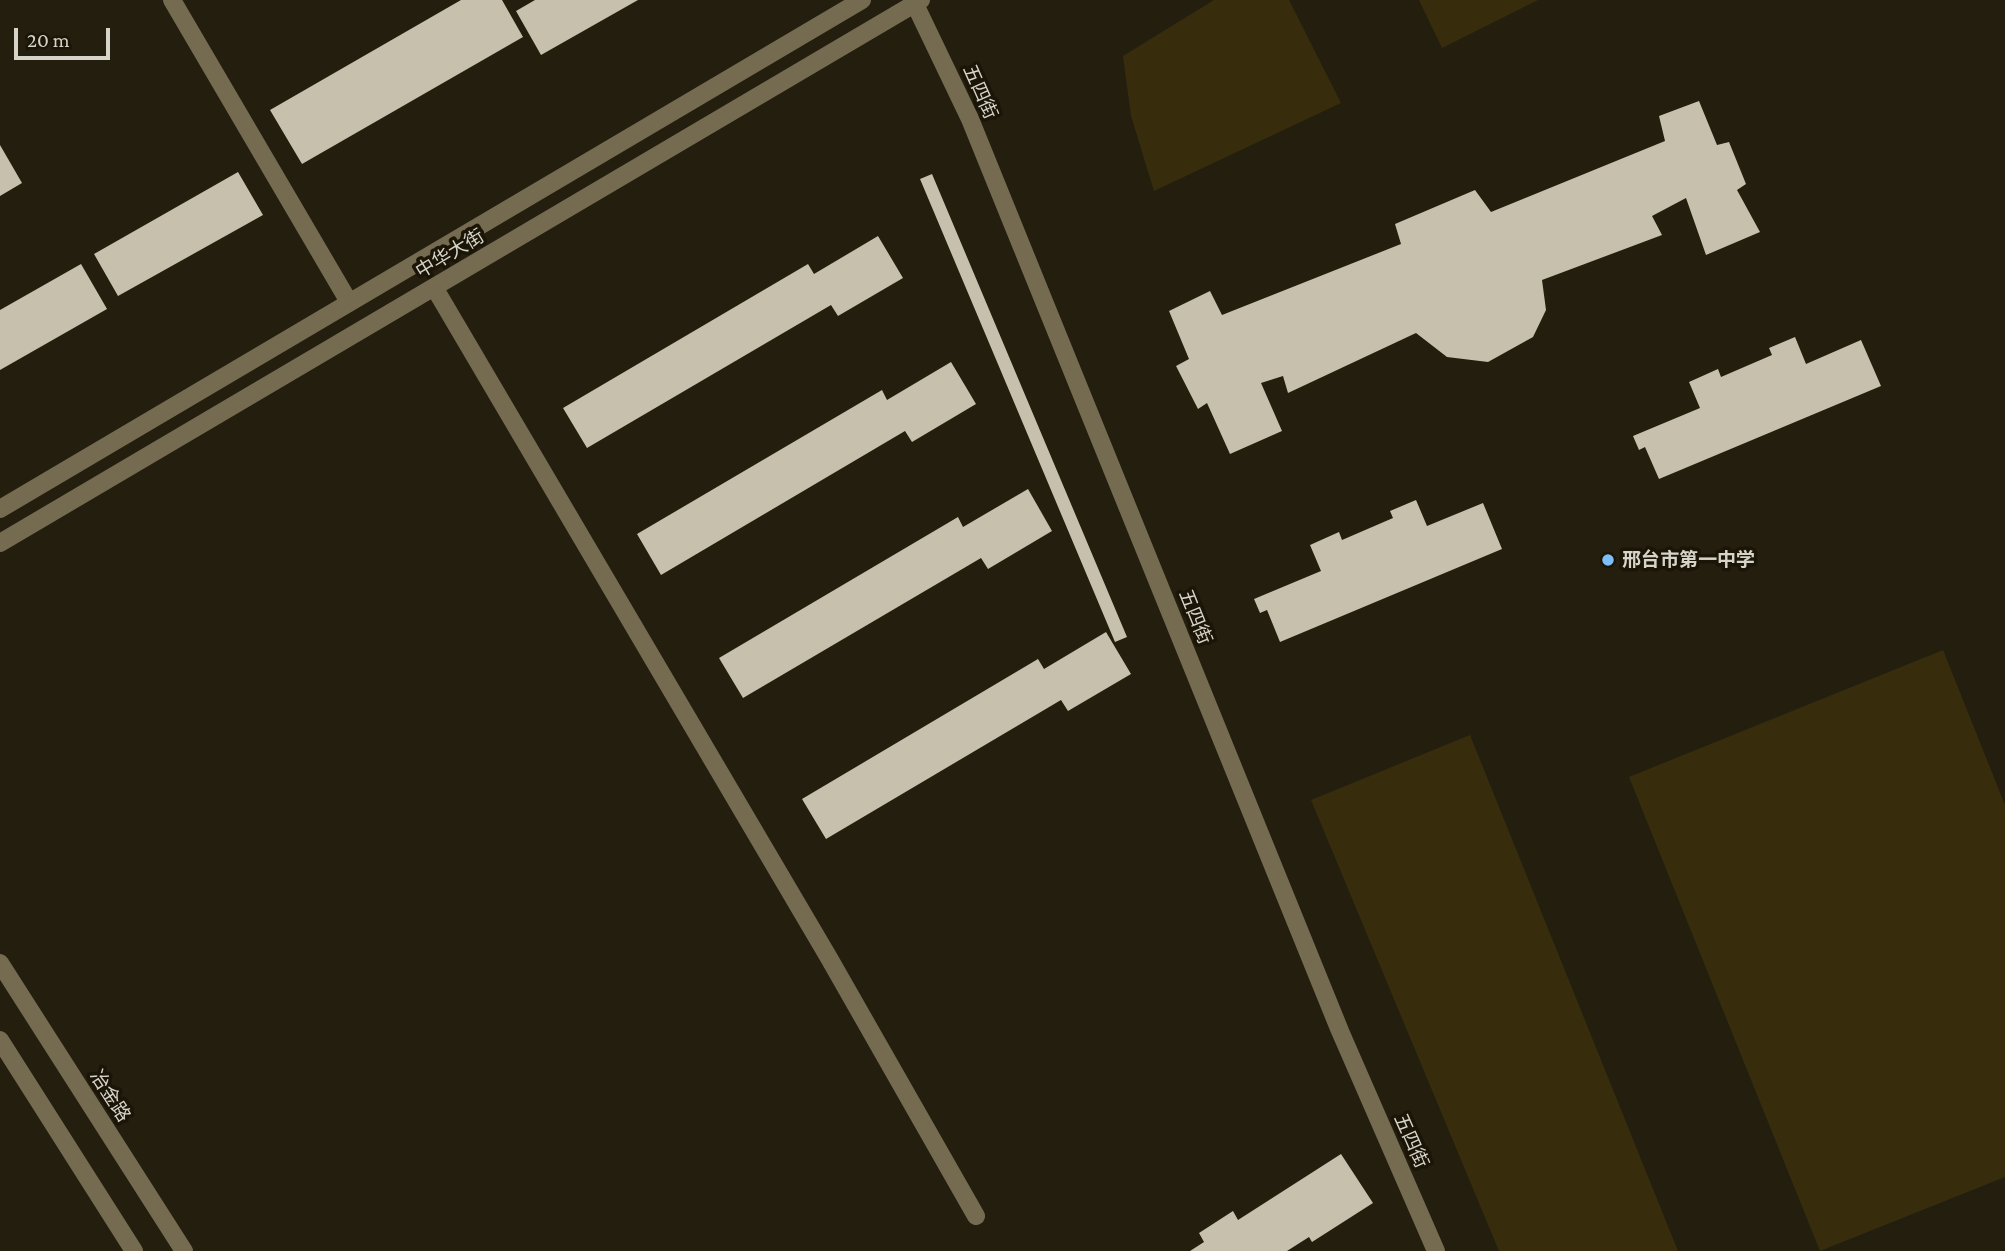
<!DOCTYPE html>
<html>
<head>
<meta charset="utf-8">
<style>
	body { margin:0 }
	#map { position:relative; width:2005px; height:1251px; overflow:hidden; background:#241e0f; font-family:"Crimson Pro",serif }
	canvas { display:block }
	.scale { position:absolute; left:14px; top:28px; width:96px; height:32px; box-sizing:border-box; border:4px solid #d6d3c9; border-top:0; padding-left:9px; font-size:21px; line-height:24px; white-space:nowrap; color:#d6d3c9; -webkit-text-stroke:5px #1a1506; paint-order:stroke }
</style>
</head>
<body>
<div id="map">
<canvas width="2005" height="1251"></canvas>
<div class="scale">20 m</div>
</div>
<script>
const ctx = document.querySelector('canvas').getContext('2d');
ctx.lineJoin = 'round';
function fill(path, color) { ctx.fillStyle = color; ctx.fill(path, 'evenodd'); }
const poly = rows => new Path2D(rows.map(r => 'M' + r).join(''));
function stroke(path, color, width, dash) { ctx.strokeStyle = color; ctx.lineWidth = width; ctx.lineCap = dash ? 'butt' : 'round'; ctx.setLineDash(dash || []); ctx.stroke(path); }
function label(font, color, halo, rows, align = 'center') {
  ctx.font = font + ' "Crimson Pro","Noto Sans SC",serif'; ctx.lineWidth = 7; ctx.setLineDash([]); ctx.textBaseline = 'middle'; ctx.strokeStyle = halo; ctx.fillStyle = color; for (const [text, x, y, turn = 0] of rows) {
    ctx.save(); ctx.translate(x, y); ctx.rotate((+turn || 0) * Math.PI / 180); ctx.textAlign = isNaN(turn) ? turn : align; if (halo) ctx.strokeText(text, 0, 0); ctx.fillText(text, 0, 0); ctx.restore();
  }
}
const green = poly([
	[1214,0,1289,0,1341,103,1154,191,1131,116,1123,56],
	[1419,0,1538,0,1442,48],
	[1943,650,2005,805,2005,1177,1820,1251,1629,777],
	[1470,735,1678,1251,1499,1251,1311,800]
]);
const building = poly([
	[461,0,502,0,523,37,302,164,270,110],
	[535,0,638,0,541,55,516,11],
	[1699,101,1717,145,1729,142,1746,184,1737,190,1760,232,1706,255,1686,198,1652,216,1662,235,1542,280,1546,310,1533,337,1488,362,1447,357,1416,333,1288,393,1283,376,1261,383,1282,431,1230,454,1207,403,1198,409,1176,366,1189,359,1169,311,1210,291,1222,315,1401,244,1395,224,1475,190,1491,212,1665,141,1659,116],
	[0,145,22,183,0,196],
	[238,172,263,215,118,296,94,254],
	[932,174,1127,637,1115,642,920,179],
	[878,236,903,278,838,316,831,305,587,448,563,408,808,264,814,274],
	[81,264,107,309,0,370,0,310],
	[1795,337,1806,364,1861,340,1881,386,1659,479,1645,447,1639,450,1633,436,1700,408,1689,382,1718,369,1721,377,1772,355,1769,348],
	[951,362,976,404,912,442,905,431,661,575,637,534,882,390,887,400],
	[1028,489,1052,531,988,569,981,558,743,698,719,658,958,517,963,527],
	[1416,500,1427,526,1483,503,1502,549,1280,642,1267,610,1260,613,1254,599,1321,571,1310,545,1339,532,1342,540,1393,518,1390,511],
	[1106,632,1131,674,1068,711,1061,700,826,839,802,799,1038,659,1044,669],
	[1341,1154,1373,1203,1312,1242,1309,1237,1287,1251,1190,1251,1204,1242,1199,1233,1233,1211,1238,1220]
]);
const minor = poly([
	[172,0,349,302],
	[913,0,970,119,1340,1031,1436,1251],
	[434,287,829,958,976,1216],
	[0,509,862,0],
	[0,543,921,0],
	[0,963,184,1251],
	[0,1040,134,1251]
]);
const markers = [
	[1608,560,7,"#7bbef8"]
];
const streetNames = [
	["五四街",980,92,66],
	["中华大街",450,254,-31],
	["五四街",1195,617,68],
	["冶金路",110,1096,57],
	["五四街",1411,1141,66]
];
const poiNames = [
	["邢台市第一中学",1622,560]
];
fill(green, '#372d0d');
fill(building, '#c7c0ac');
stroke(minor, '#756b50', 18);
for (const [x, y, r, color] of markers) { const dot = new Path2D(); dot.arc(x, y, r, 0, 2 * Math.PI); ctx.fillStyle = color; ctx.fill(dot); stroke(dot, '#1a1506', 2.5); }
label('19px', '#d6d3c9', '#1a1506', streetNames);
label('bold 19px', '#d6d3c9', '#1a1506', poiNames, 'left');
</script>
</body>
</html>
